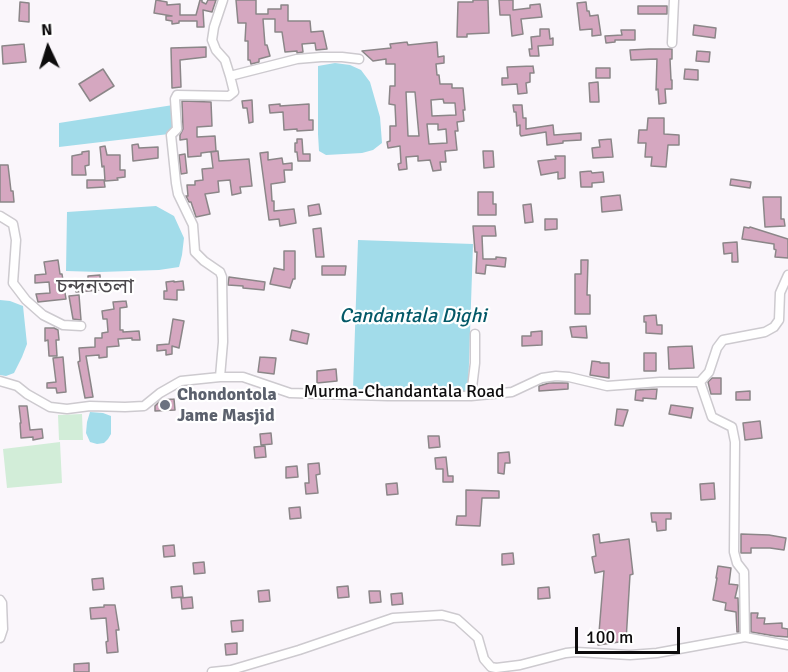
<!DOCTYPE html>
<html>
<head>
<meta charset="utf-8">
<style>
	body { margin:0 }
	#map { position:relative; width:788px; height:672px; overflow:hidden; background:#faf6fb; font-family:Signika,sans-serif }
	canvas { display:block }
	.north { position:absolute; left:18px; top:18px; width:60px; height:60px; -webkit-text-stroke:4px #fff; paint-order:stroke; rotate:356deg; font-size:16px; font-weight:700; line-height:24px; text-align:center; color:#0d0c0d }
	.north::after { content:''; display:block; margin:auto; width:21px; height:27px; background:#0d0c0d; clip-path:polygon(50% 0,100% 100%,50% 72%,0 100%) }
	.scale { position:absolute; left:575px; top:627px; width:105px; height:27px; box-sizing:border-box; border:3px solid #0d0c0d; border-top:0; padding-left:8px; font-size:18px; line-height:21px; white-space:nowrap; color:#0d0c0d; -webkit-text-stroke:4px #fff; paint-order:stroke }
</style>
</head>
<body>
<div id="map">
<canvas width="788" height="672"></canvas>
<div class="north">N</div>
<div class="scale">100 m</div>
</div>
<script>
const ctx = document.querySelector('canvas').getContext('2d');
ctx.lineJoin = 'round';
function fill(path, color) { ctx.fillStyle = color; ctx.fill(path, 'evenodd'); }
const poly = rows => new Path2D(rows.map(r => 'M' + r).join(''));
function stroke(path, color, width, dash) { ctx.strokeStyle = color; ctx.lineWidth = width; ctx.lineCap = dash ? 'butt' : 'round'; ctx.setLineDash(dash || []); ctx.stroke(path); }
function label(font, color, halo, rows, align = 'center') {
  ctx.font = font + ' Signika,"Noto Sans Bengali",sans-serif'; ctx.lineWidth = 4.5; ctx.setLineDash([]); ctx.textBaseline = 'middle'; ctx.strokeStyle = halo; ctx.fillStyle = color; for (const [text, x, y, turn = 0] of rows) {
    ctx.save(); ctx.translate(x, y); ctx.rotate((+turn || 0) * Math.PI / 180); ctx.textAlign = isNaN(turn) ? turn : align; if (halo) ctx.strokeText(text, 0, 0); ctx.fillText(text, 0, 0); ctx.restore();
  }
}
const green = poly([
	[82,414,83,440,59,440,58,415],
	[60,442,62,483,7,488,3,449]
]);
const water = poly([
	[335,63,350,65,361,70,370,82,380,117,382,143,373,150,362,153,326,155,319,151,318,134,318,66],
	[173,105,174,128,169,134,59,147,59,123],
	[156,206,174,216,184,238,182,255,179,267,159,270,100,272,66,271,67,212],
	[358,240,473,244,468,393,353,389],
	[0,300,10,301,23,306,27,344,22,357,14,373,6,376,0,375],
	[90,412,103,413,111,416,111,434,108,439,104,443,97,444,90,442,86,433,87,422]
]);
const building = poly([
	[156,0,167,2,167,5,180,4,180,15,196,15,200,0,202,0,202,2,206,4,208,0,216,0,212,12,203,10,204,27,197,27,197,21,179,21,179,23,172,24,172,21,166,20,166,16,172,16,154,13,156,0],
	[236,0,256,0,256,14,268,14,268,9,281,9,281,5,288,5,288,21,310,21,311,32,323,31,327,49,316,50,315,43,302,44,303,52,297,53,297,51,285,52,282,32,275,32,275,19,263,19,265,45,267,45,270,56,259,59,259,62,251,64,250,60,248,60,248,41,245,41,246,23,238,23,236,0],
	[473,0,488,0,489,33,467,34,467,37,457,37,458,2,473,2,473,0],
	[499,0,513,0,513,10,530,8,530,5,540,4,542,17,521,19,523,34,512,36,510,15,500,15,499,0],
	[20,2,29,3,29,22,19,21,20,2],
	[586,2,587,11,589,11,590,16,598,15,601,35,592,36,592,29,580,30,577,3,586,2],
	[638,6,667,6,667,14,638,14,638,6],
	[694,25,716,28,715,38,693,35,694,25],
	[540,29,549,29,550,39,553,38,553,45,538,46,539,56,530,56,529,49,532,49,531,37,540,36,540,29],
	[621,30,635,30,635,40,615,40,615,42,606,43,605,36,622,35,621,30],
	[407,42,408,45,437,42,438,57,444,56,444,63,436,64,437,75,439,75,440,84,452,84,452,88,463,88,465,110,463,110,464,121,457,122,458,131,455,131,457,150,445,151,446,162,440,162,441,170,433,171,430,160,418,161,418,156,406,157,407,169,399,170,398,164,401,163,400,146,388,148,387,142,390,141,390,126,396,126,395,105,389,104,390,86,395,86,395,64,386,64,386,59,373,61,362,51,391,48,390,44,407,42],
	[406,92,415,92,419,136,408,136,406,92],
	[443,99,444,103,455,103,456,115,432,116,431,100,443,99],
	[427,124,438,124,438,130,446,129,447,143,429,144,427,124],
	[24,44,26,62,3,64,2,46,24,44],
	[206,47,206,57,180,60,181,87,172,88,171,48,206,47],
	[649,49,672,49,672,59,670,59,671,80,672,80,672,89,665,89,666,103,659,104,658,89,656,90,657,59,631,60,630,50,649,49],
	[697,51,710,52,709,62,696,61,697,51],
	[533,66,534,73,530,73,530,82,526,83,527,93,518,94,517,84,502,85,502,78,508,78,507,67,533,66],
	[596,68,610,68,610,78,596,78,596,68],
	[103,69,114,86,90,101,79,84,103,69],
	[685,69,698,70,698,80,684,79,685,69],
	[598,82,599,102,590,102,589,83,598,82],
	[252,100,253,122,249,123,247,108,243,108,242,101,252,100],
	[182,101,211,102,212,126,197,127,197,137,215,136,216,151,201,153,201,156,188,157,187,139,180,140,180,135,183,129,182,101],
	[280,104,280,106,309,104,309,120,313,120,313,130,297,131,297,129,284,130,283,112,270,113,269,105,280,104],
	[513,105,522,105,523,118,526,118,526,129,553,125,554,135,581,133,581,140,563,141,563,143,547,145,546,132,521,136,520,134,520,125,517,126,516,112,514,112,513,105],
	[648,118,664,118,664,134,679,135,679,145,668,145,666,167,651,166,652,157,645,157,646,143,638,143,639,130,647,130,648,118],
	[297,139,302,139,303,154,310,154,310,161,298,161,297,152,295,152,295,143,297,143,297,139],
	[611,139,613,157,593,158,592,148,600,147,599,140,611,139],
	[138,144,139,148,158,147,158,158,133,161,132,145,138,144],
	[105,146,107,155,120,155,120,170,125,170,125,177,117,178,118,180,105,181,104,166,102,167,100,147,105,146],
	[89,151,89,165,85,166,86,175,72,175,72,156,82,154,82,152,89,151],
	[218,151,219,161,249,159,252,186,240,187,241,193,232,195,230,180,218,181,219,192,205,194,210,214,196,217,191,202,189,202,186,196,188,196,187,185,195,185,195,181,203,180,202,169,213,168,211,152,218,151],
	[483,151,493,151,494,167,484,168,483,151],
	[268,152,268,160,282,158,283,164,292,163,292,170,284,170,285,182,271,184,272,201,274,201,274,211,294,209,296,223,280,226,279,219,269,220,260,153,268,152],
	[185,154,187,173,181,174,179,155,185,154],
	[555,156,565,156,565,178,558,179,558,172,541,175,538,161,556,159,555,156],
	[0,165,8,165,11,191,13,191,14,202,0,202,0,165],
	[591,171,592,173,603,172,604,182,592,183,592,187,581,187,580,172,591,171],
	[731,179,751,182,750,188,730,185,731,179],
	[87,180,104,180,105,187,87,188,87,180],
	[478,192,493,192,493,204,496,204,496,215,478,215,478,192],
	[620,195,622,210,602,212,601,197,620,195],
	[763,197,781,197,781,219,784,219,785,226,765,227,763,197],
	[319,204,321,214,309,216,308,206,319,204],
	[531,204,533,222,525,223,523,205,531,204],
	[545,219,557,219,557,229,545,230,545,219],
	[473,226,495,226,496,236,482,236,483,259,496,259,496,257,506,258,505,267,486,265,485,274,476,273,477,252,475,252,473,226],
	[744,227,749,228,750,227,788,239,788,258,775,257,776,250,774,249,774,244,742,239,744,227],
	[321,228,324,257,316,257,313,229,321,228],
	[737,242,738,262,732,262,732,253,724,254,723,243,737,242],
	[284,251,295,251,295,279,293,279,290,288,270,284,274,268,284,270,284,251],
	[58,260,60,274,62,274,66,299,38,302,36,294,50,293,49,282,35,283,35,275,46,274,44,262,58,260],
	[581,260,588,260,587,295,590,295,590,314,575,314,575,274,581,274,581,260],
	[322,266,346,266,345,275,322,275,322,266],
	[100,275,101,290,76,292,75,284,88,283,88,276,100,275],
	[229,277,265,282,264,290,243,288,243,286,228,285,229,277],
	[174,281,174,282,183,281,184,290,177,290,177,300,164,299,164,291,167,291,166,282,174,281],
	[79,295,81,320,73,319,69,296,79,295],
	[126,301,127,307,120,308,120,330,123,330,123,332,139,331,140,340,132,340,132,338,118,339,119,346,107,347,107,357,99,358,99,355,86,356,93,397,85,398,78,362,80,361,79,348,95,347,95,338,102,338,102,333,108,332,107,319,103,319,102,311,114,309,113,302,126,301],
	[656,315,657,325,662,325,662,334,646,333,646,322,644,322,644,316,656,315],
	[173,319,184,321,179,348,172,346,172,354,166,355,166,350,157,351,157,345,169,344,173,319],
	[586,326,587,338,572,337,570,327,586,326],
	[45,328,54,328,58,330,59,340,56,340,57,356,49,356,48,340,45,341,45,328],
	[292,330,309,334,307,344,290,340,292,330],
	[542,331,542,345,522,346,522,336,531,336,531,332,542,331],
	[692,346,694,368,669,369,668,347,692,346],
	[644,353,656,353,656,371,644,371,644,353],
	[63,357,66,392,57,393,56,388,47,388,47,383,56,382,53,358,63,357],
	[260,357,276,358,274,374,258,372,260,357],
	[592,361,600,362,600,363,609,363,609,378,590,375,592,361],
	[336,369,337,381,317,383,317,371,336,369],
	[712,378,721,378,721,394,711,394,708,382,712,378],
	[549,383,568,383,568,389,539,391,539,386,549,383],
	[657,389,656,399,643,398,643,401,635,400,636,390,657,389],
	[750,391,750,400,736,400,736,392,750,391],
	[174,399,175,410,155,411,155,406,161,400,174,399],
	[671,405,693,408,691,418,669,414,671,405],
	[19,406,27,406,30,430,42,429,43,438,33,440,33,437,21,438,20,423,21,423,19,406],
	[617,409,628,410,623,426,615,425,617,409],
	[760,421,762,438,745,440,743,423,760,421],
	[271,433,272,444,261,445,260,434,271,433],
	[428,436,439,436,440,447,429,448,428,436],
	[265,446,266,457,255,458,254,447,265,446],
	[509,452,510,463,505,463,504,474,498,473,498,453,509,452],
	[446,457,448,476,453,476,453,482,443,482,443,469,436,469,435,458,446,457],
	[319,463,320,474,316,475,318,493,306,494,305,483,309,483,308,464,319,463],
	[297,466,298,477,286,478,286,467,297,466],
	[397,483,398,494,387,495,386,484,397,483],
	[714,483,715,499,701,500,700,484,714,483],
	[466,490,499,491,499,498,482,498,480,526,456,525,457,516,466,516,466,490],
	[300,507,301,518,290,519,289,508,300,507],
	[651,513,671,513,671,519,666,519,666,530,657,531,656,522,652,522,651,513],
	[599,534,600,543,629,539,633,574,630,575,626,641,598,645,604,571,595,573,592,557,596,556,593,535,599,534],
	[741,534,769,535,786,538,784,550,770,548,751,548,751,553,741,553,741,534],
	[174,545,175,556,164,557,163,546,174,545],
	[513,553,514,564,502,565,502,554,513,553],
	[204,562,205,573,194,574,193,563,204,562],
	[718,566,731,568,729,584,738,585,735,598,738,598,739,632,737,632,736,612,725,610,726,603,713,600,717,578,716,578,718,566],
	[103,578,104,589,93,590,92,579,103,578],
	[182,586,183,597,172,598,171,587,182,586],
	[348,586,349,597,338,598,337,587,348,586],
	[549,587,550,598,538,599,538,588,549,587],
	[269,590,270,601,259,602,258,591,269,590],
	[369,591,380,591,381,602,370,603,369,591],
	[402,593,403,604,392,605,391,594,402,593],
	[192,597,193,608,182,609,181,598,192,597],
	[104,605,115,605,119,630,116,630,118,652,107,653,106,642,108,641,106,618,91,619,90,608,104,607,104,605],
	[751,613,758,613,757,618,765,618,764,624,782,623,782,628,788,629,788,637,775,636,751,632,751,613],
	[243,620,243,631,232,632,231,621,243,620],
	[237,643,237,654,226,655,225,644,237,643],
	[89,663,89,672,74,672,74,664,89,663]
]);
const minor = poly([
	[223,0,214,27,212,40,216,50,225,60,230,76,297,59,321,57,342,57,359,59],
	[672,43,674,0],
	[0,216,13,224,16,240,13,283,26,300,43,315,63,325,81,326],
	[220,377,223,342,222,277,220,272,204,261,195,252,193,225,178,194,176,183,171,135,177,129,175,99,177,95,229,96,234,92,230,76],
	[0,381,17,386,27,394,50,407,67,409,90,406,125,407,144,406,160,393,181,381,220,377,243,377,290,393,388,396,471,396,512,392,542,378,556,376,569,377,607,386,660,382,700,382,709,372,717,348,723,340,765,332,774,327,779,320,780,293,788,275],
	[700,382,712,417,732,427,735,442,734,552,737,563,744,572,745,637],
	[471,396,475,363,475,334],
	[0,600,2,603,3,629,0,638],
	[212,672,231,670,299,650,393,618,442,615,457,619,478,638,484,659,491,667,496,668,520,665,566,653,576,652,630,655,657,653,745,637,788,645]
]);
const markers = [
	[165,405,6,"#6b7280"]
];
const streetNames = [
	["Murma-Chandantala Road",404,392]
];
const worshipNames = [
	["Chondontola",177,395],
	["Jame Masjid",177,416]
];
const waterNames = [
	["Candantala Dighi",413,317]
];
const quarterNames = [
	["চন্দনতলা",95,287]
];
fill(green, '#d2edd8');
fill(water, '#a2dcea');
fill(building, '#d5a7c0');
stroke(building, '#8b8688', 1.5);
stroke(minor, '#cdcacf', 11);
stroke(minor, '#fff', 8);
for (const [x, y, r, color] of markers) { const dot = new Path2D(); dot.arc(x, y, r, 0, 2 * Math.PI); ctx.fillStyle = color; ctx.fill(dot); stroke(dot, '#fff', 2); }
label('18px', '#0d0c0d', '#fff', streetNames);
label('bold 18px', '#5b616d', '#fff', worshipNames, 'left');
label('italic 20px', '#045968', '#fff', waterNames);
label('21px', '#4c494d', '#fff', quarterNames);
</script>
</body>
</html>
